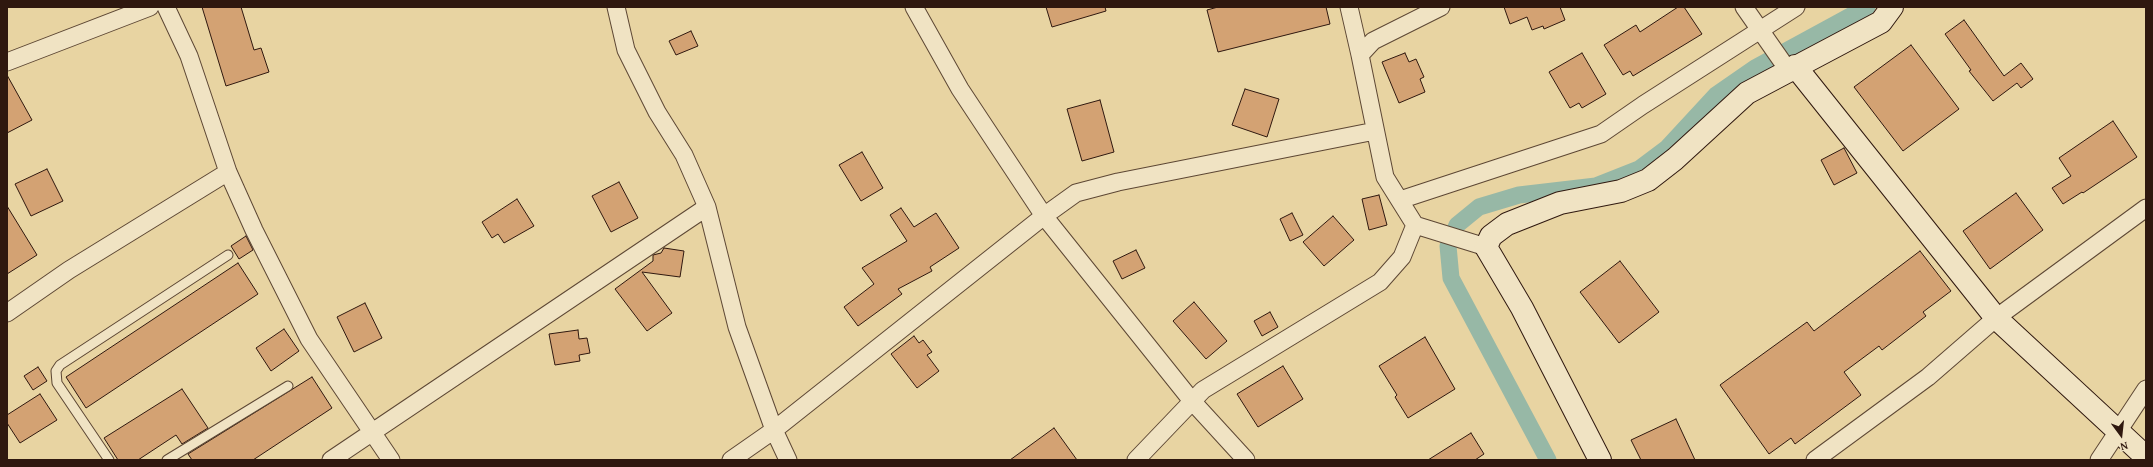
<!DOCTYPE html>
<html>
<head>
<meta charset="utf-8">
<style>
	body { margin:0 }
	#map { position:relative; width:2153px; height:467px; overflow:hidden; background:#e8d4a2; font-family:"Gentium Book Plus",serif }
	canvas { display:block }
	.frame { position:absolute; inset:0; border:8px solid #2f180f; pointer-events:none }
	.north { position:absolute; left:2101px; top:415px; width:40px; height:40px; -webkit-text-stroke:3px #f0e3c3; paint-order:stroke; rotate:165deg; font-size:11px; font-weight:700; line-height:16px; text-align:center; color:#2f180f }
	.north::after { content:''; display:block; margin:auto; width:14px; height:18px; background:#2f180f; clip-path:polygon(50% 0,100% 100%,50% 72%,0 100%) }
</style>
</head>
<body>
<div id="map">
<canvas width="2153" height="467"></canvas>
<div class="frame"></div>
<div class="north">N</div>
</div>
<script>
const ctx = document.querySelector('canvas').getContext('2d');
ctx.lineJoin = 'round';
const poly = rows => new Path2D(rows.map(r => 'M' + r).join(''));
function stroke(path, color, width, dash) { ctx.strokeStyle = color; ctx.lineWidth = width; ctx.lineCap = dash ? 'butt' : 'round'; ctx.setLineDash(dash || []); ctx.stroke(path); }
function fill(path, color) { ctx.fillStyle = color; ctx.fill(path, 'evenodd'); }
const canal = poly([
	[1548,460,1451,278,1448,246,1457,225,1479,207,1519,195,1596,186,1639,169,1667,148,1716,95,1755,68,1867,7]
]);
const building = poly([
	[202,7,241,7,254,50,261,48,269,72,226,86,202,7],
	[1046,7,1105,7,1106,11,1052,27,1046,7],
	[1218,7,1326,7,1330,24,1218,52,1207,10,1218,7],
	[1504,7,1560,7,1565,20,1544,29,1543,26,1532,30,1527,17,1510,24,1504,7],
	[1678,7,1684,7,1702,34,1633,76,1630,71,1623,75,1604,45,1636,25,1640,32,1678,7],
	[1964,20,2004,76,2021,63,2033,79,2021,88,2017,83,1993,101,1969,71,1971,70,1945,34,1964,20],
	[691,31,698,46,676,55,669,41,691,31],
	[1911,45,1959,109,1903,151,1854,87,1911,45],
	[1405,53,1409,62,1416,59,1424,77,1420,79,1425,92,1399,103,1382,62,1405,53],
	[1582,53,1606,94,1582,108,1579,103,1570,108,1549,72,1582,53],
	[7,75,32,120,7,133,7,75],
	[1245,89,1279,99,1267,137,1232,125,1245,89],
	[1100,100,1114,152,1082,161,1067,109,1100,100],
	[2113,121,2137,157,2083,193,2082,192,2063,204,2052,188,2071,176,2059,158,2113,121],
	[1844,148,1857,173,1834,185,1821,160,1844,148],
	[862,152,883,188,861,201,839,165,862,152],
	[47,169,63,201,31,216,15,184,47,169],
	[619,182,638,218,611,232,592,196,619,182],
	[2016,193,2043,230,1990,269,1963,231,2016,193],
	[1379,195,1387,225,1369,230,1362,199,1379,195],
	[517,199,534,226,504,243,498,234,492,238,482,222,517,199],
	[7,206,37,255,7,274,7,206],
	[901,208,914,227,936,213,959,248,930,267,932,271,898,289,902,294,858,326,844,307,874,284,862,268,907,241,890,215,901,208],
	[1292,213,1303,235,1290,241,1280,219,1292,213],
	[1333,216,1354,240,1324,266,1303,242,1333,216],
	[246,236,253,250,239,259,231,246,246,236],
	[664,248,684,251,680,277,642,272,672,313,647,331,615,289,653,261,653,255,661,253,664,248],
	[1136,250,1145,268,1122,279,1113,261,1136,250],
	[1920,251,1951,291,1923,312,1926,316,1882,350,1879,346,1844,372,1861,395,1795,444,1791,438,1769,454,1720,385,1807,322,1814,331,1920,251],
	[1620,261,1659,312,1619,343,1580,292,1620,261],
	[238,263,258,294,86,408,66,377,238,263],
	[1194,302,1227,341,1206,359,1173,321,1194,302],
	[365,303,382,338,354,352,337,317,365,303],
	[1270,312,1278,327,1262,336,1254,321,1270,312],
	[284,329,299,351,271,371,256,348,284,329],
	[578,330,579,339,587,338,590,353,579,355,580,361,555,365,549,334,578,330],
	[914,336,919,343,923,340,932,352,927,355,939,371,917,388,891,354,914,336],
	[1425,337,1455,389,1408,418,1395,397,1397,395,1379,366,1425,337],
	[1283,366,1303,399,1258,427,1237,394,1283,366],
	[38,367,47,381,33,390,24,376,38,367],
	[312,377,332,408,253,460,192,460,188,454,312,377],
	[182,389,208,428,182,444,176,435,138,460,118,460,104,438,182,389],
	[40,394,57,420,20,443,7,423,7,415,40,394],
	[1676,419,1695,460,1641,460,1631,440,1676,419],
	[1054,428,1077,460,1010,460,1054,428],
	[1471,433,1484,454,1475,460,1428,460,1471,433]
]);
const lane = poly([
	[109,460,57,383,56,371,60,365,228,255],
	[167,460,288,386]
]);
const street = poly([
	[166,7,189,56,228,172,254,230,309,339,391,460],
	[616,7,626,50,657,112,684,155,707,207,737,327,774,430,788,460],
	[914,7,960,89,1044,216,1192,401,1246,460],
	[1349,7,1360,55],
	[1441,7,1373,41,1360,55,1385,177,1415,225,1486,247],
	[1744,7,1788,70],
	[7,62,150,7],
	[1400,200,1601,134,1643,105,1796,7],
	[7,313,69,270,228,172],
	[331,460,707,207],
	[731,460,774,430,1044,216,1076,193,1118,182,1375,131],
	[1136,460,1203,390,1380,282,1402,257,1415,225],
	[1815,460,1928,377,1996,318,2146,208],
	[2099,460,2146,389]
]);
const secondary = poly([
	[1795,66,1996,318,2146,457],
	[1600,460,1522,308,1486,247,1491,236,1507,224,1560,203,1621,191,1648,180,1675,159,1747,93,1881,22,1892,7]
]);
stroke(canal, '#97b8a6', 17);
fill(building, '#d3a273');
stroke(building, '#2f180f', 1);
stroke(lane, '#5d4734', 11);
stroke(street, '#5d4734', 19);
stroke(secondary, '#2f180f', 24);
stroke(lane, '#f0e3c3', 9);
stroke(street, '#f0e3c3', 17);
stroke(secondary, '#f0e3c3', 22);
</script>
</body>
</html>
